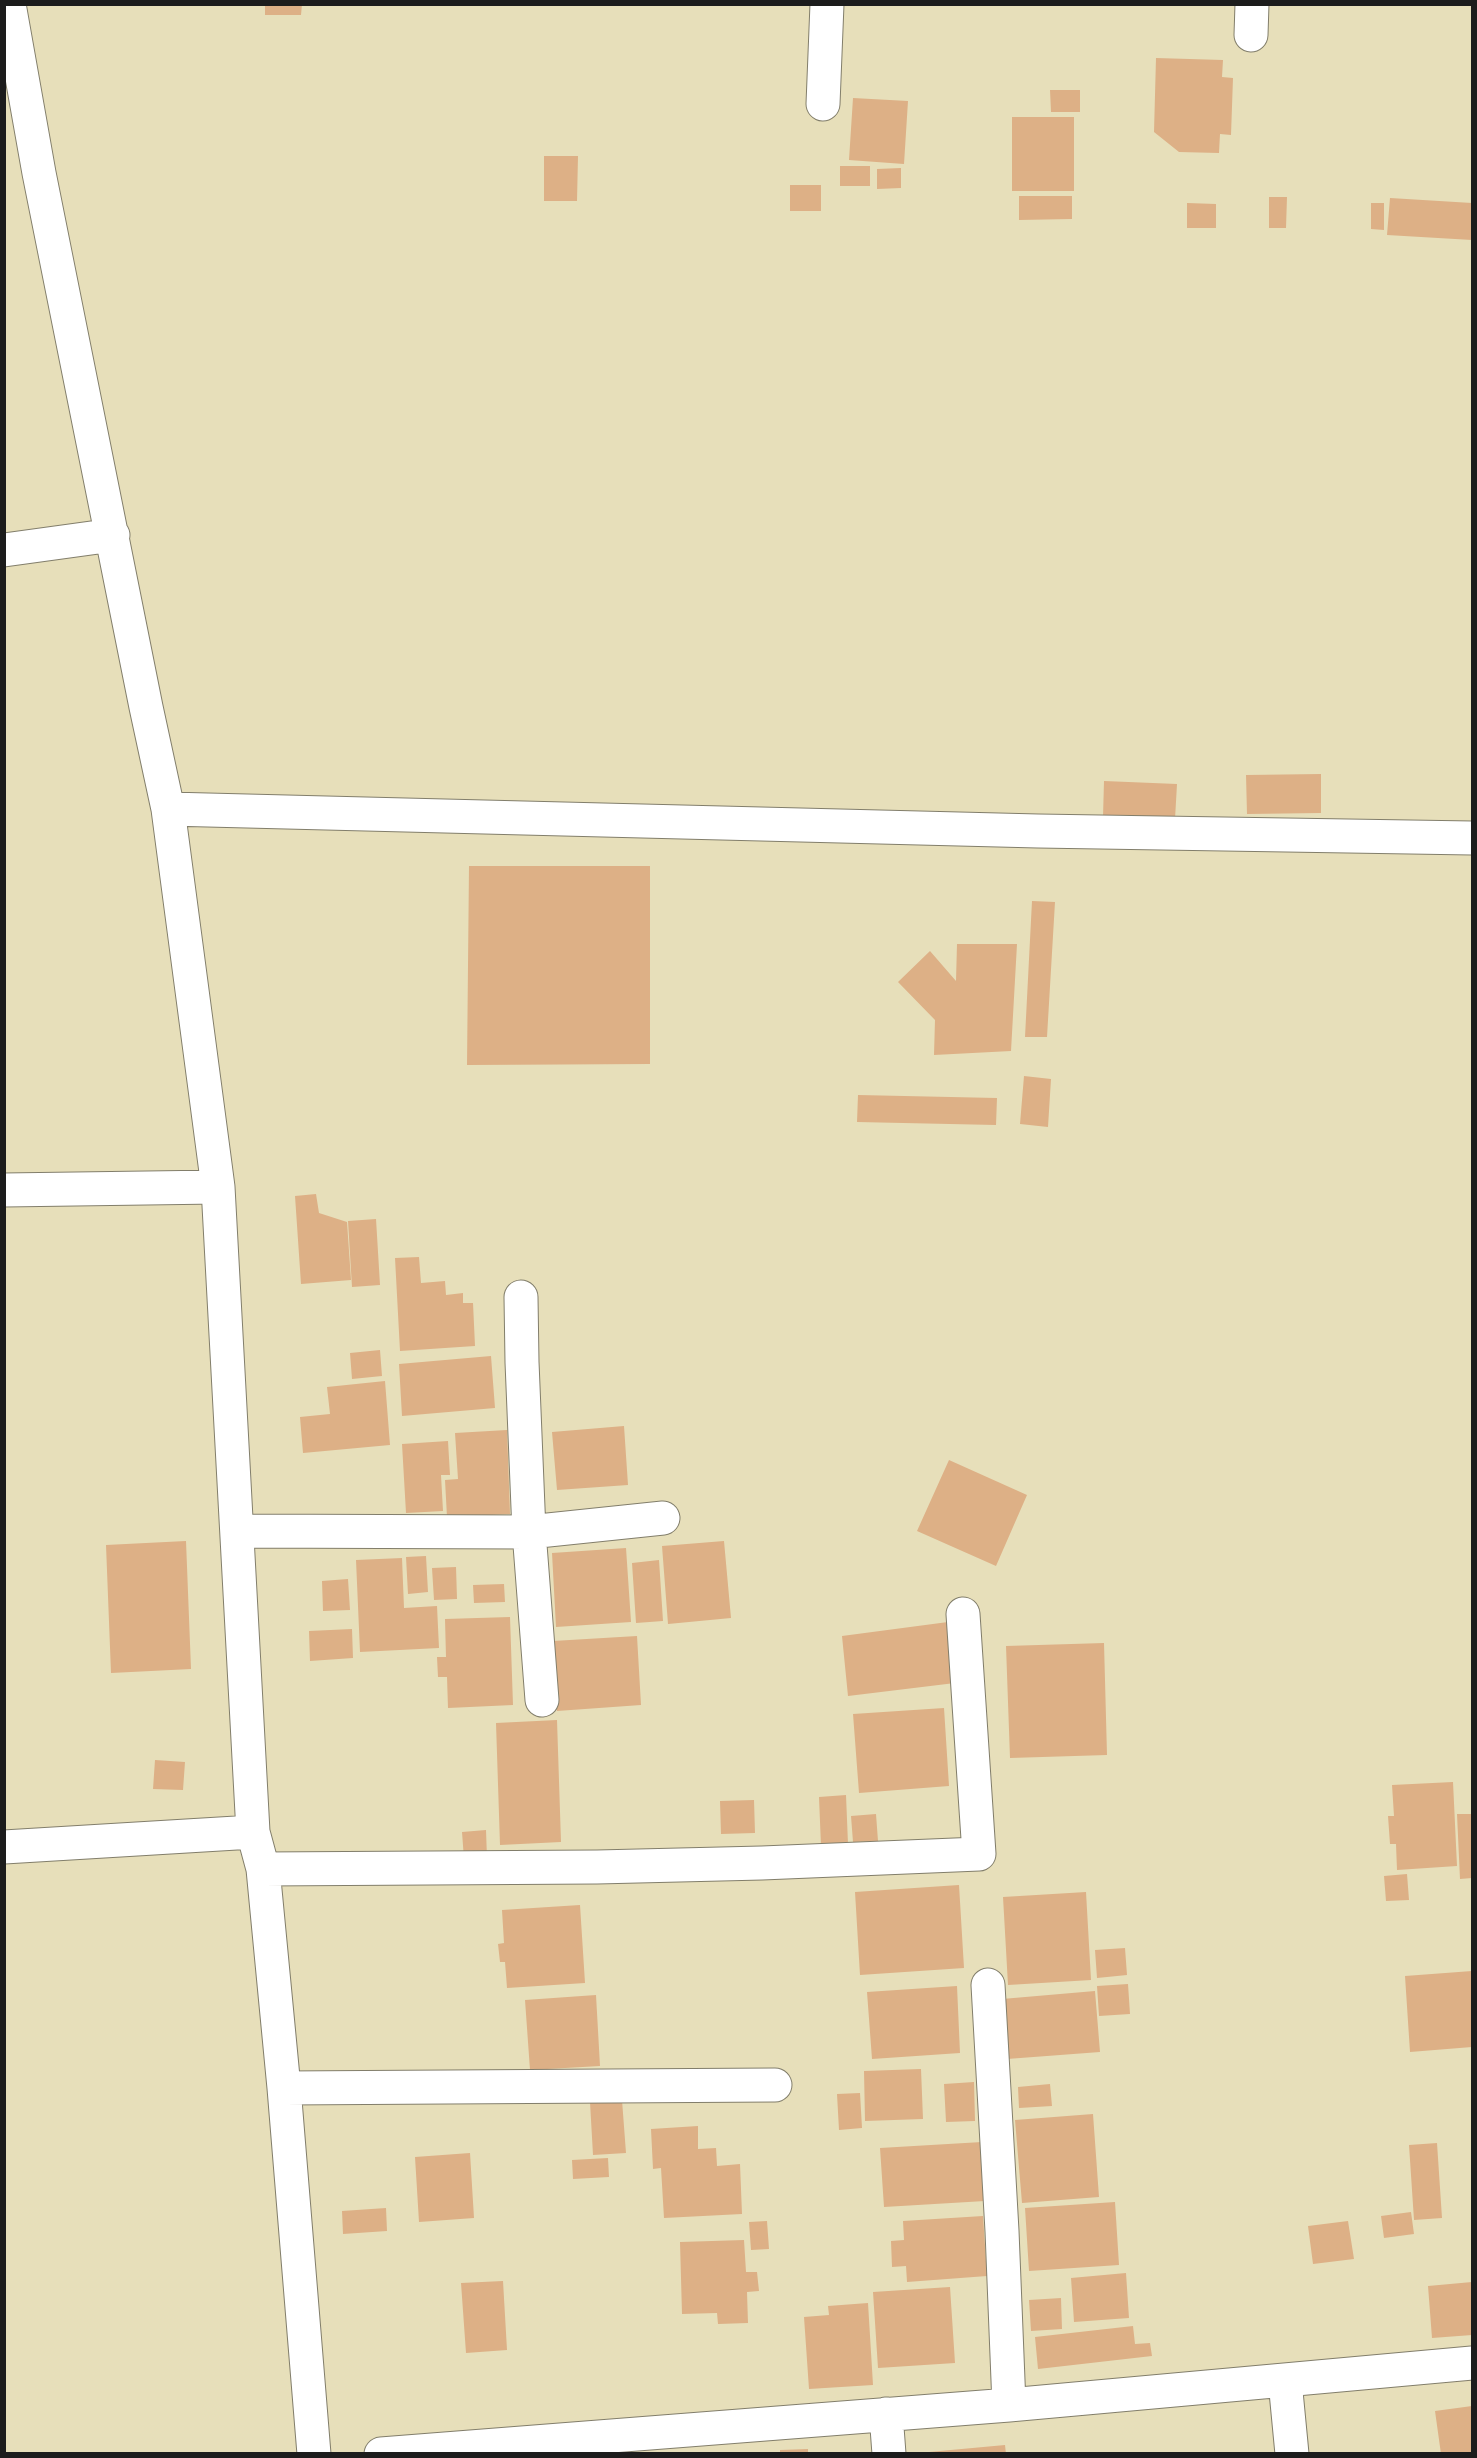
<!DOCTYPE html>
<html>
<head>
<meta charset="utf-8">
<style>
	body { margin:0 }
	#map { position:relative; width:1477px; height:2458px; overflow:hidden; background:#e7dfba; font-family:Delius,sans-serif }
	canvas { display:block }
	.frame { position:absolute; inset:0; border:6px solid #1c1c1c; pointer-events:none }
</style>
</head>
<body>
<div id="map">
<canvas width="1477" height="2458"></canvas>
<div class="frame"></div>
</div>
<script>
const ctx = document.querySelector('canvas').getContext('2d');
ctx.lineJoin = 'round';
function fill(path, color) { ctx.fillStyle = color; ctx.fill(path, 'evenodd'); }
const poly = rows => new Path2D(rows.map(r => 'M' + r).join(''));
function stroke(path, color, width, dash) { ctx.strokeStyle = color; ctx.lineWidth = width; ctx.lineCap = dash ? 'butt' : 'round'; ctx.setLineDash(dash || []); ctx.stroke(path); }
const building = poly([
	[265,4,302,4,301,15,265,15],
	[1156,58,1223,60,1222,77,1233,78,1231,135,1220,134,1219,153,1179,152,1154,132],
	[1050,90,1080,90,1080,112,1051,112],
	[853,98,908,101,904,164,849,160],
	[1012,117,1074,117,1074,191,1012,191],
	[544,156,578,156,577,201,544,201],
	[840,166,870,166,870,186,840,186],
	[901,168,901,188,877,189,877,169],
	[790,185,821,185,821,211,790,211],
	[1019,196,1072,196,1072,219,1019,220],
	[1269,197,1287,197,1286,228,1269,228],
	[1390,198,1472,203,1472,240,1387,235],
	[1187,203,1216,204,1216,228,1187,228],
	[1371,203,1384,203,1384,230,1371,229],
	[1321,774,1321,813,1247,814,1246,775],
	[1104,781,1177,784,1175,819,1103,817],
	[469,866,650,866,650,1064,467,1065],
	[1032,901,1055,902,1047,1037,1025,1037],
	[957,944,1017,944,1011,1051,934,1055,935,1020,898,982,930,951,956,981],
	[1024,1076,1051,1079,1048,1127,1020,1124],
	[858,1095,997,1098,996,1125,857,1122],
	[316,1194,319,1213,347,1222,351,1280,301,1284,295,1196],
	[376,1219,380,1285,352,1287,348,1221],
	[419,1257,421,1283,445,1281,446,1295,463,1293,463,1303,473,1303,475,1346,400,1351,395,1258],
	[380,1350,382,1376,352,1379,350,1353],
	[491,1356,495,1408,402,1416,399,1364],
	[385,1381,390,1445,303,1453,300,1417,330,1414,327,1387],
	[624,1426,628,1485,557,1490,552,1432],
	[507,1430,510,1514,447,1517,445,1480,458,1479,455,1433],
	[448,1441,450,1475,441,1475,443,1511,406,1513,402,1444],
	[949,1460,1027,1495,996,1566,917,1531],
	[186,1541,191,1669,111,1673,106,1545],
	[724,1541,731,1618,668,1624,662,1546],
	[626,1548,631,1622,556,1627,552,1553],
	[426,1556,428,1592,408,1594,406,1557],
	[402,1558,404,1608,437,1606,439,1648,360,1652,356,1560],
	[659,1560,663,1621,636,1623,632,1563],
	[456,1567,457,1599,434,1600,432,1568],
	[348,1579,350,1610,323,1611,322,1581],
	[504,1584,505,1602,474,1603,473,1585],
	[510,1617,513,1705,448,1708,447,1677,438,1677,437,1657,446,1657,445,1619],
	[948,1622,955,1683,848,1696,842,1636],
	[352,1629,353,1658,310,1661,309,1631],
	[637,1636,641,1705,557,1711,553,1641],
	[1104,1643,1107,1755,1010,1758,1006,1646],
	[944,1708,949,1786,859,1793,853,1714],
	[557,1720,561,1842,500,1845,496,1723],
	[155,1760,185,1762,183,1790,153,1789],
	[1453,1782,1457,1866,1397,1870,1396,1844,1390,1844,1388,1816,1394,1816,1392,1785],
	[846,1795,848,1844,821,1846,819,1797],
	[754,1800,755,1833,721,1834,720,1801],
	[876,1814,878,1841,853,1842,851,1816],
	[1457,1814,1472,1814,1472,1878,1460,1879],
	[486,1830,487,1858,464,1859,462,1832],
	[1407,1874,1409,1900,1386,1901,1384,1876],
	[959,1885,964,1968,860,1975,855,1892],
	[1086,1892,1091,1980,1008,1985,1003,1897],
	[580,1905,585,1983,507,1988,505,1962,500,1962,498,1944,504,1943,502,1910],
	[1125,1948,1127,1975,1097,1978,1095,1950],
	[1472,1971,1472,2047,1410,2052,1405,1976],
	[1128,1984,1130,2014,1099,2016,1097,1986],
	[957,1986,960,2053,872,2059,867,1992],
	[1095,1991,1100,2052,1007,2059,1002,1999],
	[596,1995,600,2066,530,2070,525,2000],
	[921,2069,923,2119,865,2121,864,2071],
	[974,2082,975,2121,946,2122,944,2084],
	[1050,2084,1052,2106,1019,2108,1018,2087],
	[860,2093,862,2128,839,2130,837,2094],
	[622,2100,626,2153,593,2155,590,2102],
	[1093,2114,1099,2197,1022,2203,1015,2120],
	[698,2126,698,2149,716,2148,717,2166,740,2164,742,2214,664,2218,661,2168,653,2169,651,2129],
	[982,2142,985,2201,884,2207,880,2148],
	[1437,2143,1442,2218,1414,2220,1409,2145],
	[470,2153,474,2218,419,2222,415,2157],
	[608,2158,609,2177,573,2179,572,2160],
	[1115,2202,1119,2265,1029,2271,1025,2208],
	[386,2208,387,2231,343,2234,342,2211],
	[1411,2212,1414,2234,1384,2238,1381,2216],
	[983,2216,987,2276,907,2282,906,2266,892,2267,891,2241,904,2240,903,2221],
	[767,2221,769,2249,751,2250,749,2222],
	[1348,2221,1354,2259,1313,2264,1308,2226],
	[744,2240,746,2272,757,2272,759,2291,747,2292,748,2323,718,2324,717,2313,682,2314,680,2242],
	[1126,2273,1129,2318,1074,2322,1071,2278],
	[503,2281,507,2350,466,2353,461,2283],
	[1472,2282,1472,2335,1432,2338,1428,2286],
	[950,2287,955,2363,878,2368,873,2292],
	[1061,2298,1062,2329,1031,2331,1029,2300],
	[868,2303,873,2385,809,2389,804,2317,829,2315,828,2306],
	[1133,2326,1135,2344,1150,2343,1152,2356,1038,2369,1035,2337],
	[1472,2406,1472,2454,1441,2454,1435,2411],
	[1005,2445,1006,2454,929,2454,929,2452],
	[808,2449,808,2454,780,2454,780,2450]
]);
const minor = poly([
	[9,4,39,173,146,707,168,809,218,1187,253,1832,263,1869,284,2088,314,2454],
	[1251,35,1252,4],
	[823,104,827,4],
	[4,550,113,535],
	[168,809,1038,831,1472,838],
	[4,1190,218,1187],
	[521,1297,522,1362,529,1532,542,1700],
	[237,1531,529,1532,663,1518],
	[4,1847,253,1832],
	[263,1869,597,1867,762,1863,979,1854,963,1614],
	[988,1985,1002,2231,1009,2405],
	[284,2088,775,2085],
	[1285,2381,1292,2454],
	[886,2414,889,2454],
	[381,2454,1009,2405,1472,2363]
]);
fill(building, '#ddb086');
stroke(minor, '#827e6b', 35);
stroke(minor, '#fff', 33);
</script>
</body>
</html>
